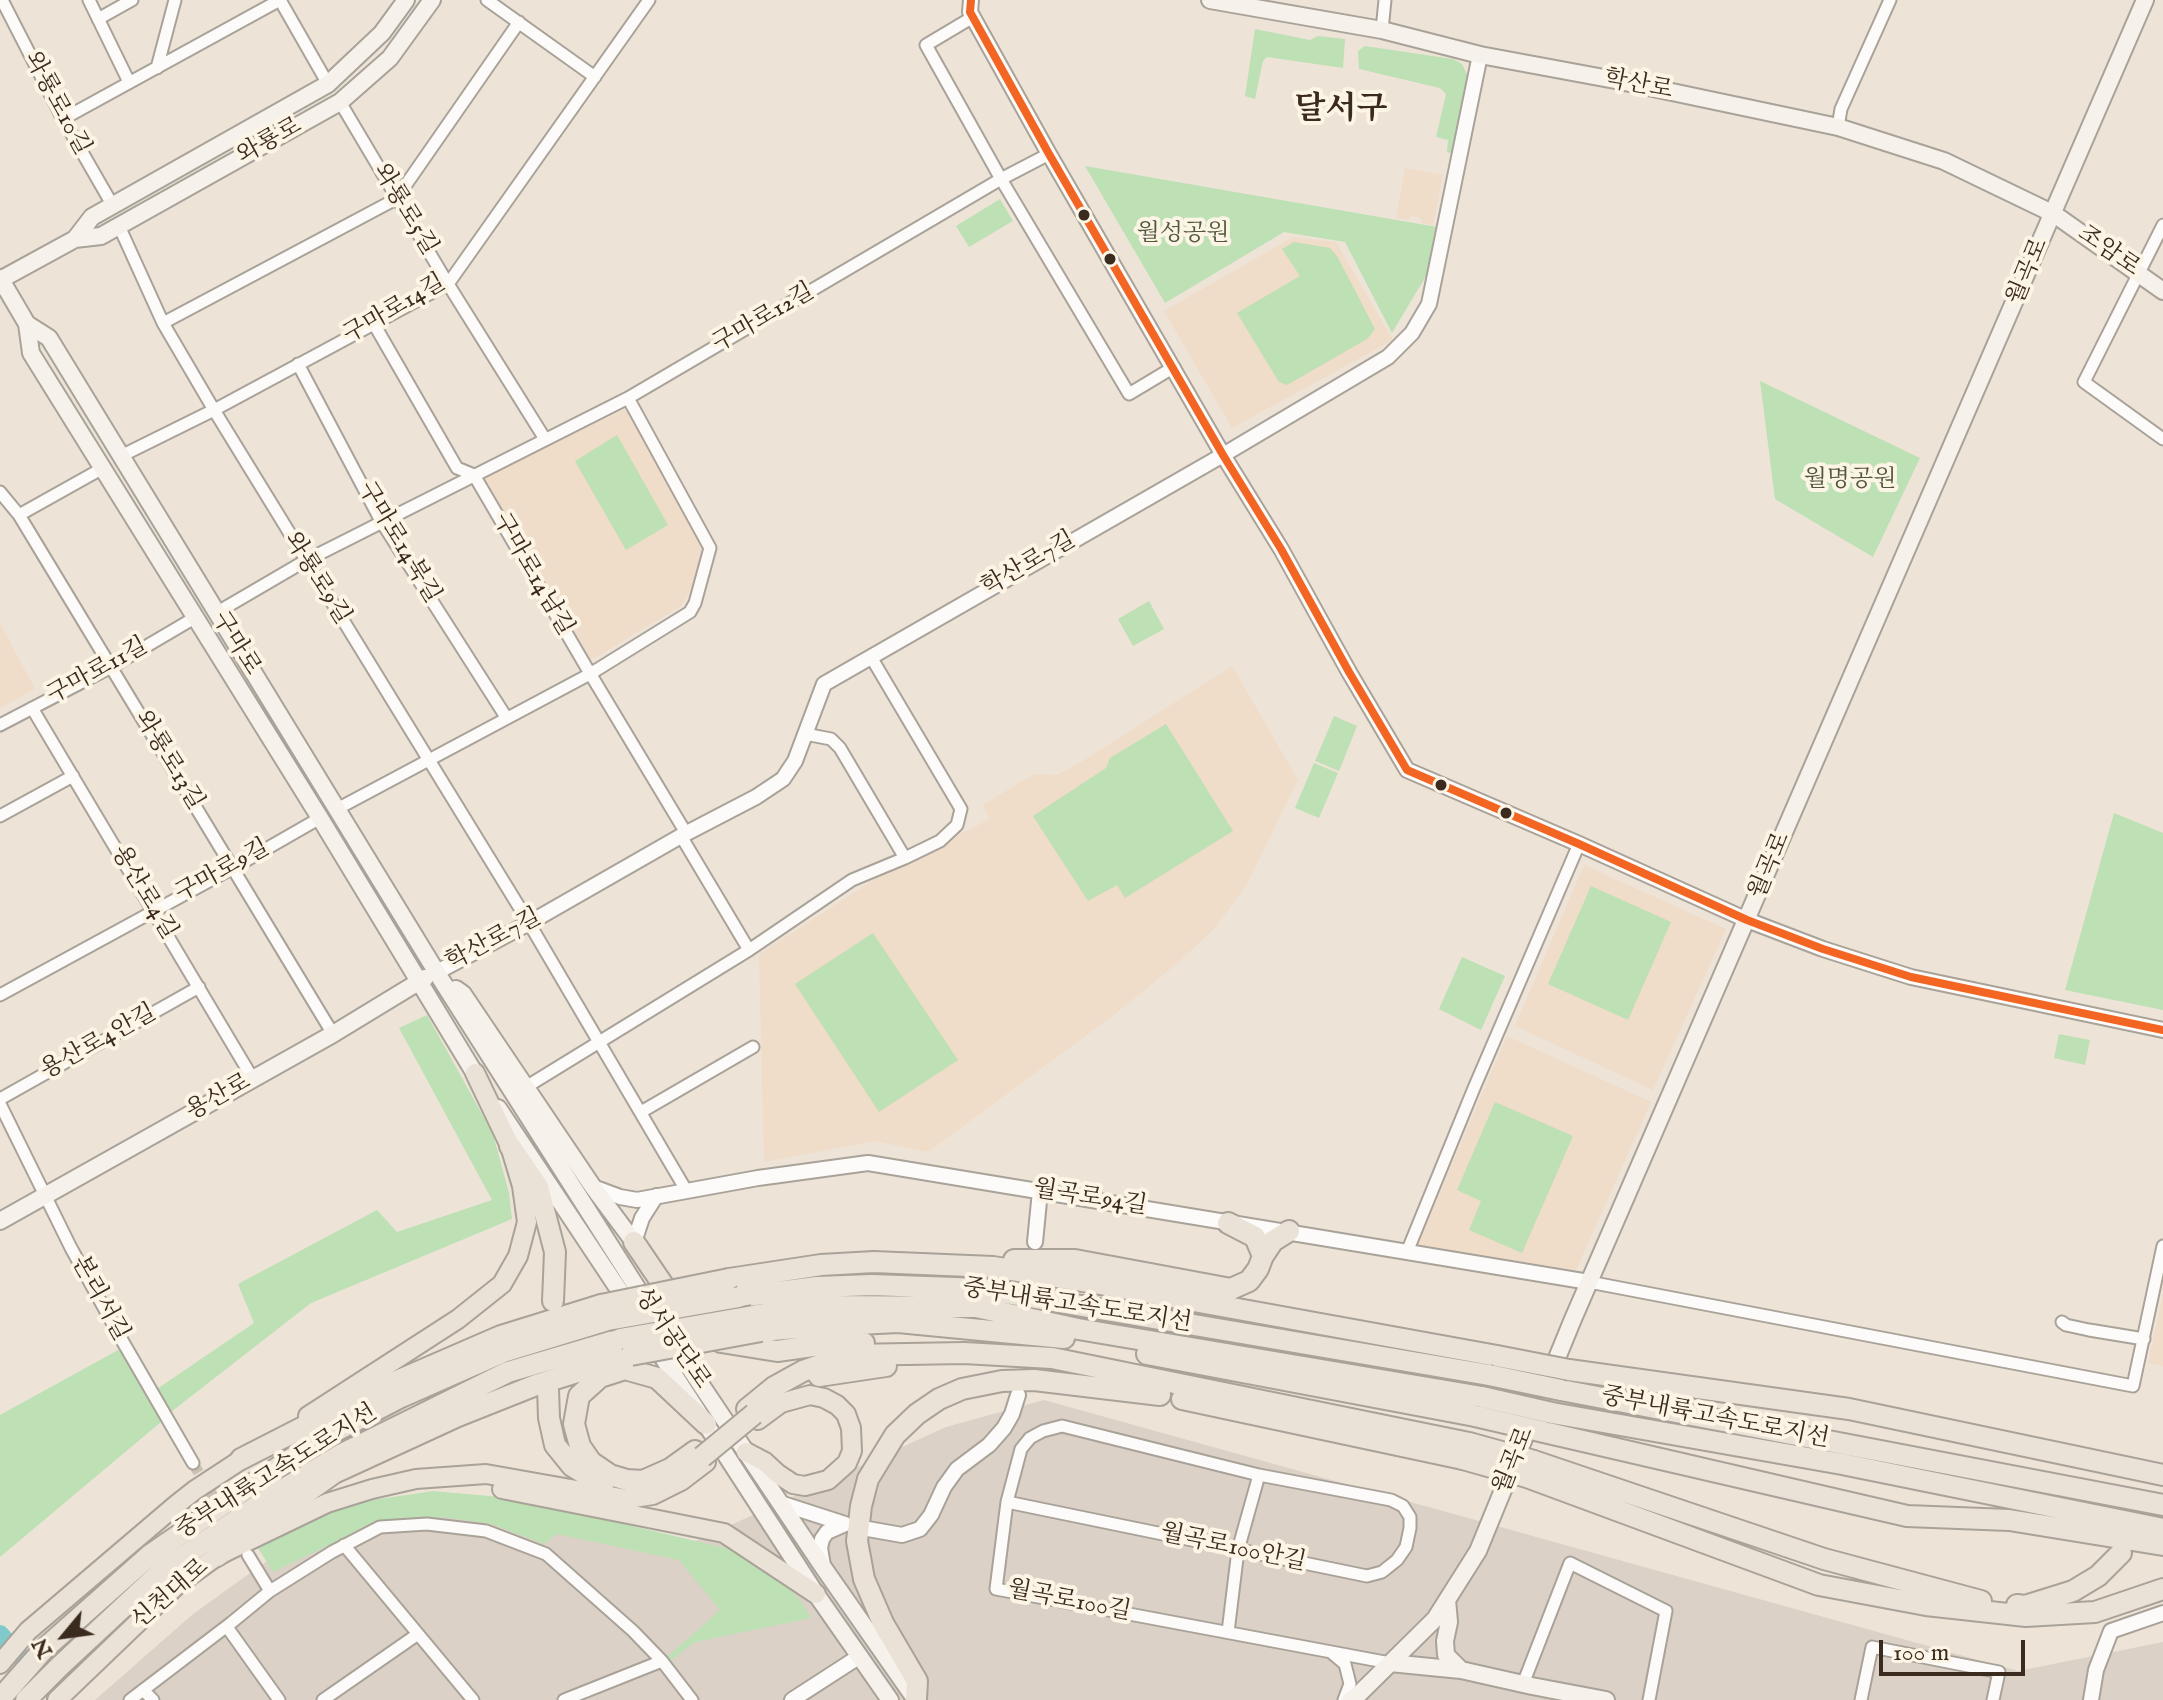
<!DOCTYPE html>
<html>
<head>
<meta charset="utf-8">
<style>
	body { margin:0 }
	#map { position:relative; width:2163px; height:1700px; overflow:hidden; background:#ede4d7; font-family:"IM FELL English",serif }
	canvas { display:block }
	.north { position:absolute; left:24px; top:1596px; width:80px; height:80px; -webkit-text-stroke:6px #fcf5e5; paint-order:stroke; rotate:241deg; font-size:22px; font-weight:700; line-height:32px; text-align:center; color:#3b2a1e }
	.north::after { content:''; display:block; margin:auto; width:28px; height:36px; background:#3b2a1e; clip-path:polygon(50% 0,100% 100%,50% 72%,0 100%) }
	.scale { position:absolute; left:1879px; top:1640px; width:146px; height:36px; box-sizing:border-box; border:4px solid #3b2a1e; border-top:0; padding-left:10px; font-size:24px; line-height:28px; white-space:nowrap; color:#3b2a1e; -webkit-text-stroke:6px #fcf5e5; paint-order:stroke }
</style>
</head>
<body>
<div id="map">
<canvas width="2163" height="1700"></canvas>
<div class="north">N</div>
<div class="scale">100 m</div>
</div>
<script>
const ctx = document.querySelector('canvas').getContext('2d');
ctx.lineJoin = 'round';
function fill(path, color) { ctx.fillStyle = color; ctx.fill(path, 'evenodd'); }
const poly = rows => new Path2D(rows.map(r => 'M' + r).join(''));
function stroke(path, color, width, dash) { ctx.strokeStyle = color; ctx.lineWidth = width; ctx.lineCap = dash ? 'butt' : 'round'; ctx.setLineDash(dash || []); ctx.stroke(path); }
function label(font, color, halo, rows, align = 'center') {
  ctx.font = font + ' "IM FELL English","Noto Serif KR",serif'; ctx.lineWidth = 8; ctx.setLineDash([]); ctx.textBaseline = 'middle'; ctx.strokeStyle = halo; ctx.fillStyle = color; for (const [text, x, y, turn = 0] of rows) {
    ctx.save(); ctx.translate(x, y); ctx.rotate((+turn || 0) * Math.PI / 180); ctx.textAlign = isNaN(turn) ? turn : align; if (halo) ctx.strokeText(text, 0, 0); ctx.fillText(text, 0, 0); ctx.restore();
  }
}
const built = poly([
	[1405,168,1443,175,1433,225,1421,223,1421,218,1410,216,1409,220,1396,218],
	[1293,237,1336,242,1393,340,1232,428,1164,311],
	[626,409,705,541,704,560,698,577,681,606,591,660,482,478],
	[0,623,35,689,0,708],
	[1232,666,1298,780,1246,886,1213,930,1174,966,1110,1018,928,1152,875,1141,764,1162,759,954,875,879,919,854,975,827,990,818,983,805,1034,774,1057,775,1086,759],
	[1584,865,1726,929,1653,1090,1515,1026],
	[1507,1036,1651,1102,1576,1270,1417,1246],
	[2163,1294,2163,1366,2148,1363]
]);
const industrial = poly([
	[1044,1400,2018,1671,2163,1642,2163,1700,95,1700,193,1614,299,1538,446,1497,687,1545,946,1427]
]);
const green = poly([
	[1255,29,1310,40,1318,36,1345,39,1343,68,1267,57,1263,61,1261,70,1255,99,1245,96],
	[1365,46,1453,59,1462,64,1470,81,1457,155,1447,152,1448,140,1436,137,1446,94,1440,88,1359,69,1358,51],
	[1085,166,1437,227,1426,276,1392,333,1345,242,1284,232,1165,303],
	[1000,199,1013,221,969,247,956,226],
	[1294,242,1330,248,1337,256,1375,329,1367,339,1287,385,1279,382,1237,313,1300,276,1282,249],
	[1760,381,1920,458,1873,557,1775,499],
	[617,435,668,525,626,550,575,461],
	[1149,601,1164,629,1133,646,1118,619],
	[1334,716,1357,726,1339,771,1315,761],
	[1166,724,1233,831,1125,898,1117,885,1088,901,1033,816,1106,768,1110,758],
	[1314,763,1338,773,1319,818,1295,808],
	[2114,813,2163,833,2163,1010,2065,990],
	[1591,886,1671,922,1628,1020,1548,984],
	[873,933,958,1060,879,1112,795,984],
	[1462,957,1505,976,1481,1030,1439,1009],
	[427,1015,493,1134,509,1193,512,1219,311,1303,171,1412,157,1389,254,1323,238,1284,377,1210,397,1232,492,1200,399,1028],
	[2059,1034,2090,1040,2085,1065,2054,1058],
	[1495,1102,1573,1136,1522,1253,1469,1230,1481,1201,1457,1190],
	[120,1349,161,1422,0,1557,0,1415],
	[433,1491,512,1498,730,1549,766,1567,799,1599,811,1618,695,1642,669,1662,666,1658,720,1610,679,1560,557,1534,544,1544,491,1524,441,1517,379,1525,344,1538,273,1572,258,1548,303,1524,338,1508,366,1501]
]);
const river = poly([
	[0,1634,60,1700]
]);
const minorTunnel = poly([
	[193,1463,221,1510]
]);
const minor = poly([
	[2,0,63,119,113,206],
	[89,0,129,82],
	[280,0,328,84],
	[487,0,595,77],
	[973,17,926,45,1001,179,1129,394,1174,367],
	[98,19,132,0],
	[1382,30,1385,0],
	[157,68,175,0],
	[340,102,448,284,545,439],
	[63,119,280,0],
	[1838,127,1841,109,1890,0],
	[2163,225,2084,382,2163,439],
	[119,226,163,323,214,410,529,923,686,1190],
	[163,323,396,199,519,22],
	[374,324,457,468,474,475,588,670,686,833],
	[298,364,381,521,506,717],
	[121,456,214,410,448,284,649,0],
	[0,492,19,515,333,1034],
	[19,515,103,468],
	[216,613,305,561,628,398,1001,179,1049,154],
	[32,708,253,1079],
	[0,725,111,667,196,617],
	[805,734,831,739,840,748,905,858],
	[337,809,590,674,690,612,695,603,710,548,628,398],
	[0,816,73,776],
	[681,836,749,950,852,880,905,858,940,841,957,825,961,809,871,657],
	[0,995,233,868,320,818],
	[526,1087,749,950],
	[0,1099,199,987],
	[0,1104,71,1248,123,1342,193,1463],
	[641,1112,753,1047],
	[1407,1252,1474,1088,1579,844],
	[1589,1282,2133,1386,2163,1246],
	[2062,1322,2066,1325,2089,1330,2144,1339],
	[1007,1502,1367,1576,1382,1572,1397,1560,1406,1547,1410,1528,1410,1517,1403,1506,1391,1500,1259,1475,1062,1426,1043,1431,1030,1438,1021,1449,1007,1502,996,1589,1390,1663],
	[344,1545,473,1700],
	[248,1555,270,1591],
	[227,1627,279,1700],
	[1228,1632,1238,1550,1259,1475],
	[1332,1653,1345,1664,1350,1684,1344,1700],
	[1523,1684,1570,1563,1666,1611,1649,1700],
	[143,1690,153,1700],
	[130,1700,231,1623,270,1591,332,1552,380,1527,427,1524,486,1531,546,1554,633,1631,662,1661,692,1700],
	[323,1700,418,1634],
	[564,1700,662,1661],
	[1861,1700,1872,1647,1999,1672,1993,1700]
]);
const tertiary = poly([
	[971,0,970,12,1049,154,1223,455,1281,549,1349,672,1407,770,1579,844,1747,920,1823,949,1911,977,2163,1030],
	[437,972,529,923,681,836,756,797,783,779,795,761,824,684,1223,455,1388,357,1412,333,1429,304,1480,55],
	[593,1187,620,1197,637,1200,758,1178,868,1163,1589,1282],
	[634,1242,642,1218,656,1196],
	[1035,1242,1040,1191],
	[780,1503,845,1524],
	[868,1529,902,1535,920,1529,931,1515,944,1487,957,1469,989,1445,1004,1428,1012,1414,1018,1395],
	[823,1566,820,1548,822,1539,827,1532,845,1524],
	[792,1700,860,1656],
	[2091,1700,2096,1670,2111,1631,2163,1613]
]);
const secondary = poly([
	[1210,0,1382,30,1480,55,1615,80,1838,127,1944,161,2054,214,2163,291],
	[75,239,92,217,328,84,382,33,406,0],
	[0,278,27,324,31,353,320,818,480,1082],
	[0,280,75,239,101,236,340,102,390,58,432,0],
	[27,324,49,338,442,981,648,1305],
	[456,989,463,994,593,1187,634,1242],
	[498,1108,631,1308],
	[0,1221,333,1034,425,978],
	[669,1337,823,1567,916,1700],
	[652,1341,816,1594,890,1700],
	[1447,1600,1449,1622,1445,1641,1446,1655,1461,1670],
	[1390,1663,1461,1670,1532,1686,1606,1700],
	[1350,1700,1358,1695,1435,1619,1478,1551,1573,1319,2145,0]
]);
const trunk = poly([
	[308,1416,458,1319,502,1284,518,1256,527,1222,522,1186,510,1146,475,1073],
	[746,1452,765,1462,778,1474,793,1484,805,1486,828,1480,847,1463,852,1451,851,1428,846,1414,837,1405,824,1398,810,1395,781,1403,758,1420],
	[502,1489,724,1533,816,1594],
	[0,1664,28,1631,176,1505,195,1490,253,1452],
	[57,1700,177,1585,217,1556,327,1503,372,1489,416,1479,486,1474,627,1499,653,1495,681,1481,706,1462]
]);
const motorway = poly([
	[510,1146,538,1187,555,1252,553,1301],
	[634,1242,676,1304],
	[1263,1256,1273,1241,1289,1231],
	[1014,1260,1075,1260,1231,1289,1249,1281,1258,1269,1263,1256,1255,1237,1228,1223],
	[729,1279,821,1265,874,1262,993,1267,1089,1282,1497,1356],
	[739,1297,817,1287,872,1285,982,1289,1489,1375],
	[753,1316,816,1306,976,1307,1078,1329,1482,1397],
	[761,1331,818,1326,898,1322,1064,1338],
	[714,1338,721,1342,777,1351,827,1344,864,1343],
	[1147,1354,1475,1416],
	[1569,1370,1849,1409,2163,1475],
	[819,1376,886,1366],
	[548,1389,549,1418,555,1445,572,1466,603,1485],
	[1561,1390,2163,1505],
	[1182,1399,1463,1459],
	[747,1409,774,1387,803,1371,849,1355,964,1353,1052,1358,1469,1443],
	[1552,1413,1842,1464,2163,1529],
	[1544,1432,1907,1516,2009,1520,2163,1545],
	[695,1451,670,1469,643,1481,627,1480,610,1475,591,1462,580,1446,574,1424,579,1396,600,1377,625,1369,657,1378,706,1424],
	[241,1459,374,1391,501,1336,601,1305],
	[1534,1461,1824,1559,1981,1601],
	[1527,1477,1819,1585,1926,1605,2026,1616,2095,1612,2163,1589],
	[217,1556,334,1473,458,1416,536,1385,631,1355],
	[2017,1605,2025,1606,2073,1591,2098,1576,2121,1553],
	[0,1699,44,1649,150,1555,257,1481,330,1434,401,1397,503,1352,608,1320],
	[26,1700,60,1666,162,1571,267,1499,340,1455,508,1372,620,1339],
	[916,1700,917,1681,883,1623,864,1579,857,1541,861,1506,868,1479,895,1435,917,1414,939,1399,962,1389,1002,1381,1034,1380,1160,1395]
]);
const motorwayBridge = poly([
	[601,1305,729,1279],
	[608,1320,739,1297],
	[620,1339,753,1316],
	[631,1355,761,1331],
	[1497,1356,1569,1370],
	[1489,1375,1561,1390],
	[1482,1397,1552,1413],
	[1475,1416,1544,1432],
	[1469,1443,1534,1461],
	[702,1457,754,1414],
	[1463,1459,1527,1477]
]);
const bus1 = poly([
	[971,0,970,12,1049,154,1223,455,1281,549,1349,672,1407,770,1579,844,1747,920,1823,949,1911,977,2163,1030]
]);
const markers = [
	[1084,215,7,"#3b2a1e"],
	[1110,259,7,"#3b2a1e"],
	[1441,785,7,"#3b2a1e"],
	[1506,813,7,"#3b2a1e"]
];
const streetNames = [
	["학산로",1638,86,11],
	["와룡로10길",56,104,62],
	["와룡로",270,142,-29],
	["와룡로5길",404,210,59],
	["조암로",2108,252,35],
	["월곡로",2029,272,-67],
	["구마로14길",395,310,-30],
	["구마로12길",764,319,-30],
	["구마로14북길",398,543,59],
	["학산로7길",1029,565,-30],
	["구마로14남길",532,575,60],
	["와룡로9길",316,579,58],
	["구마로",235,644,58],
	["구마로11길",98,672,-29],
	["와룡로13길",168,761,59],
	["월곡로",1771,866,-67],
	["구마로9길",223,872,-29],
	["용산로4길",143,893,59],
	["학산로7길",494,941,-28],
	["용산로4안길",99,1043,-29],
	["용산로",219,1098,-29],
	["월곡로94길",1090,1199,9],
	["본리서길",99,1299,61],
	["중부내륙고속도로지선",1077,1307,9],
	["성서공단로",671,1339,56],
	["중부내륙고속도로지선",1715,1419,11],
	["월곡로",1515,1461,-68],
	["중부내륙고속도로지선",277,1473,-32],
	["월곡로100안길",1233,1549,12],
	["신천대로",171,1595,-41],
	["월곡로100길",1069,1602,11]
];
const parkNames = [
	["월성공원",1183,235],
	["월명공원",1850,481]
];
const districtNames = [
	["달서구",1341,111]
];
fill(built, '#efdcc9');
fill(industrial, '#dcd1c7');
fill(green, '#bde0b4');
stroke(river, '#80cacc', 18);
stroke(minorTunnel, '#c9bfb2', 11, [11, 5.5]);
stroke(minor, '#a9a299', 15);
stroke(tertiary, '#a9a299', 18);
stroke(secondary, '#a9a299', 20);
stroke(trunk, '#a9a299', 22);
stroke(motorway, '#a9a299', 24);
stroke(minor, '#fcfbf9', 11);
stroke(tertiary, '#fcfbf9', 14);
stroke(secondary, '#f6f2eb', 16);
stroke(trunk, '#ebe2d7', 18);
stroke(motorway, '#ebe2d7', 20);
stroke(motorwayBridge, '#a9a299', 24, []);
stroke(motorwayBridge, '#ebe2d7', 20);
stroke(bus1, '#f26522', 8);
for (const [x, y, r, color] of markers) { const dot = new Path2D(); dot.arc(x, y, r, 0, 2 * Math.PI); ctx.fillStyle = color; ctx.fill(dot); stroke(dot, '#fcf5e5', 3); }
label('24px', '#3b2a1e', '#fcf5e5', streetNames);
label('24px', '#52573c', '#fcf5e5', parkNames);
label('bold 32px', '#3b2a1e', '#fcf5e5', districtNames);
</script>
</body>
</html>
